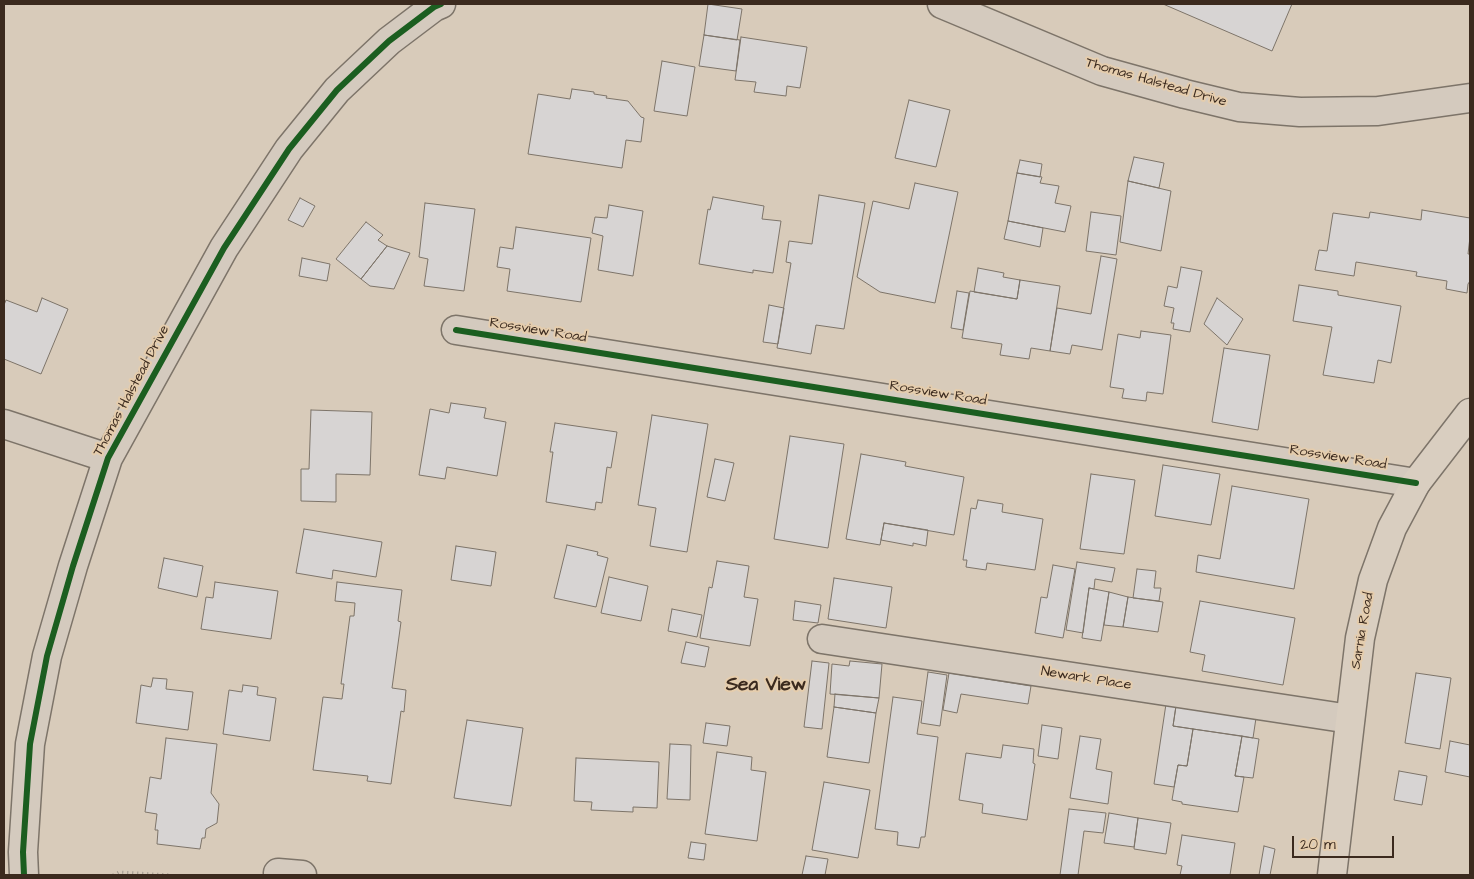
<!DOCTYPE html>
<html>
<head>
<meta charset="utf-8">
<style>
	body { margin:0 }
	#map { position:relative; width:1474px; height:879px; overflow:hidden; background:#d8cbba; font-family:"Architects Daughter",sans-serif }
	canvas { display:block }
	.frame { position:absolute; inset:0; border:5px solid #3b2a1e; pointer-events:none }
	.scale { position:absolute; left:1292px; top:836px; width:102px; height:22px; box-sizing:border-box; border:2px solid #3b2a1e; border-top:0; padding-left:6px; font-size:15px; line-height:18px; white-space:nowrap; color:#3b2a1e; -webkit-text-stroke:4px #e5cdad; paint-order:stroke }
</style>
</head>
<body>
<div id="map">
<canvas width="1474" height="879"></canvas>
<div class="frame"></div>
<div class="scale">20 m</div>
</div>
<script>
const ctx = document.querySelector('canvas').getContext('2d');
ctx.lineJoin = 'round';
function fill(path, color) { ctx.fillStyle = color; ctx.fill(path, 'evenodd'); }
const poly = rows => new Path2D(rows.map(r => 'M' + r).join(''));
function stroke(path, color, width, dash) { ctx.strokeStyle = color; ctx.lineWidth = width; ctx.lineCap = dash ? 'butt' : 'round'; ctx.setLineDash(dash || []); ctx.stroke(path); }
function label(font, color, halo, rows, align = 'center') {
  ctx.font = font + ' "Architects Daughter",sans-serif'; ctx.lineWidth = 4; ctx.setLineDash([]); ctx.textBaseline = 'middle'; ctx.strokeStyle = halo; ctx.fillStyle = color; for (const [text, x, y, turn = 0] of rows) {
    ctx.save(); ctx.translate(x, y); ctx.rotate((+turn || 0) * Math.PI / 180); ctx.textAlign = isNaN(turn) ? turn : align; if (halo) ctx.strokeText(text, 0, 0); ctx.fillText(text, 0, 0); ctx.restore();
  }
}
const building = poly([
	[708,4,742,9,737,40,704,35,708,4],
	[1163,4,1292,4,1272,51,1163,4],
	[704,35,740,40,736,71,699,66,704,35],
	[741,37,807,47,800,88,787,86,786,96,754,92,756,82,735,80,741,37],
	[662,61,695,67,687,116,654,111,662,61],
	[572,89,594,92,594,94,607,96,606,98,628,101,641,117,644,118,641,142,626,140,622,168,528,154,538,94,570,99,572,89],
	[909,100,950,110,936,167,895,158,909,100],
	[1134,157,1164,163,1159,188,1128,181,1134,157],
	[1020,160,1042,164,1040,177,1017,173,1020,160],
	[1017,173,1042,177,1040,183,1059,186,1055,203,1071,206,1065,232,1008,221,1017,173],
	[1128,181,1171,191,1161,251,1120,242,1128,181],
	[915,183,958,192,935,303,880,292,857,277,873,201,909,209,915,183],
	[819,195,865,203,844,329,816,325,811,354,777,348,791,263,786,262,789,241,812,244,819,195],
	[713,197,764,206,762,219,781,221,773,273,753,270,753,273,699,264,708,209,710,210,713,197],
	[300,198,315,206,303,227,288,220,300,198],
	[425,203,475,209,464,291,424,286,428,259,419,257,425,203],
	[609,205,643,211,633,276,598,270,603,236,592,233,595,217,607,218,609,205],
	[1422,210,1470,218,1470,237,1468,254,1470,254,1470,281,1468,284,1467,293,1446,289,1447,281,1416,276,1417,272,1356,262,1354,276,1315,270,1319,250,1327,251,1333,213,1369,218,1370,212,1421,220,1422,210],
	[1091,212,1121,216,1116,255,1086,251,1091,212],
	[1008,221,1043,228,1040,247,1004,239,1008,221],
	[366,222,383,235,378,240,387,246,361,279,336,259,366,222],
	[516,227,591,238,581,302,507,291,510,269,497,267,500,247,513,249,516,227],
	[387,246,410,253,394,289,370,286,361,279,387,246],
	[1101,256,1117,259,1102,350,1072,345,1070,354,1050,351,1057,308,1091,314,1101,256],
	[302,258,330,264,327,281,299,276,302,258],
	[1181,267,1202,271,1190,332,1173,329,1174,323,1171,323,1174,308,1164,306,1168,286,1177,288,1181,267],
	[978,268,1004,273,1003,277,1020,280,1017,299,974,292,978,268],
	[1020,280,1060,286,1050,351,1031,348,1029,359,1000,355,1002,344,962,338,970,291,1017,299,1020,280],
	[1299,285,1338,291,1338,295,1401,306,1391,363,1378,360,1374,383,1323,375,1332,327,1293,321,1299,285],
	[957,291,969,293,963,330,951,328,957,291],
	[42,298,68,309,41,374,4,359,4,305,6,300,37,312,42,298],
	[1217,298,1243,319,1227,345,1204,324,1217,298],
	[769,305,784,308,778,344,763,342,769,305],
	[1141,331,1171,335,1163,394,1147,392,1146,401,1122,398,1124,389,1110,387,1118,334,1140,338,1141,331],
	[1224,348,1270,355,1258,430,1212,422,1224,348],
	[451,403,486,408,484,418,506,422,497,476,447,467,445,479,419,475,430,409,449,413,451,403],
	[311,410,372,412,370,475,336,474,336,502,301,501,301,469,309,469,311,410],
	[652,415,708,424,687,552,650,546,656,508,638,505,652,415],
	[555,423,617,432,611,468,607,467,602,503,596,502,595,510,546,502,553,452,550,452,555,423],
	[790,436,844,444,828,548,774,539,790,436],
	[861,454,906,462,905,466,964,477,954,535,884,523,880,545,846,539,861,454],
	[715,459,734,463,725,501,707,497,715,459],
	[1163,465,1220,474,1211,525,1155,516,1163,465],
	[1091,474,1135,480,1124,554,1080,549,1091,474],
	[1232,486,1309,499,1294,589,1196,572,1198,555,1220,559,1232,486],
	[978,500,1003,504,1002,512,1043,519,1035,570,987,563,986,570,966,567,967,560,963,560,971,508,976,509,978,500],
	[884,523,928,530,926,546,913,543,913,546,881,540,884,523],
	[304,529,382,542,376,577,333,570,332,579,296,573,304,529],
	[567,545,598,552,597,555,608,558,596,607,554,598,567,545],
	[456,546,496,552,491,586,451,580,456,546],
	[164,558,203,566,197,597,158,588,164,558],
	[717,561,749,566,744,597,758,599,750,646,700,638,709,587,712,588,717,561],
	[1077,562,1115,568,1112,582,1095,579,1094,589,1089,588,1083,633,1066,630,1077,562],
	[1053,565,1075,569,1063,638,1035,633,1041,597,1047,598,1053,565],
	[1137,569,1156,571,1154,588,1161,588,1159,601,1133,598,1137,569],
	[609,577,648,586,641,621,601,613,609,577],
	[834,578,892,587,886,628,828,619,834,578],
	[215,582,278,591,271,639,201,629,206,597,213,598,215,582],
	[337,582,402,590,398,621,401,622,392,688,406,690,404,712,401,711,391,784,367,781,368,776,313,770,323,697,342,699,344,684,341,684,350,616,354,616,355,603,335,601,337,582],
	[1089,588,1109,592,1101,641,1082,638,1089,588],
	[1109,592,1128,597,1123,627,1104,625,1109,592],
	[1128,597,1163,602,1158,632,1123,627,1128,597],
	[795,601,821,605,818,623,793,620,795,601],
	[1200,601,1295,618,1283,685,1202,671,1205,655,1190,652,1200,601],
	[672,609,702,615,697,637,668,631,672,609],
	[686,642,709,647,705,667,681,663,686,642],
	[812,661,829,663,822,729,804,727,812,661],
	[850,661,882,664,879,698,830,694,832,664,849,666,850,661],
	[928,672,947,675,940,726,921,723,928,672],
	[949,673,1031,686,1028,704,961,694,957,713,943,710,949,673],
	[1416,673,1451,678,1440,749,1405,743,1416,673],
	[153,678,167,679,166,689,193,692,188,730,136,723,141,685,151,687,153,678],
	[243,685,258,687,257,695,276,698,270,741,223,734,229,690,242,692,243,685],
	[835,694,879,698,876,713,834,707,835,694],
	[893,697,922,701,917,734,938,737,925,837,921,837,919,848,897,845,898,832,875,829,893,697],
	[1166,704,1176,706,1173,726,1193,729,1187,766,1178,765,1174,787,1154,784,1166,704],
	[1176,706,1256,718,1253,738,1173,726,1176,706],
	[834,707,876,713,869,763,827,757,834,707],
	[467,720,523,728,511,806,454,798,467,720],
	[706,723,730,726,727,746,703,743,706,723],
	[1042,725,1062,728,1058,759,1038,756,1042,725],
	[1193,729,1242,736,1235,776,1244,777,1238,812,1182,804,1182,802,1172,800,1178,765,1187,766,1193,729],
	[1080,736,1101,739,1096,769,1112,772,1108,804,1070,798,1080,736],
	[1242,736,1259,739,1253,778,1235,776,1242,736],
	[166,738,217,744,211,793,219,804,217,823,206,829,205,838,202,838,200,849,157,844,158,830,155,830,157,814,145,812,150,777,161,779,166,738],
	[1450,741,1470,745,1470,777,1445,772,1450,741],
	[670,744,691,745,690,800,667,799,670,744],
	[1003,745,1034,749,1033,763,1035,764,1027,820,982,813,983,804,959,800,966,753,1001,758,1003,745],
	[717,752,752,757,751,770,766,772,757,841,705,834,717,752],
	[576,758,659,762,657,808,633,807,633,812,591,810,592,802,574,801,576,758],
	[1399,771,1427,776,1422,805,1394,800,1399,771],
	[824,782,870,790,858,858,812,850,824,782],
	[1069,809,1106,813,1103,833,1084,831,1078,875,1060,875,1069,809],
	[1109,813,1138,818,1134,847,1104,843,1109,813],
	[1138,818,1171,823,1166,854,1134,849,1138,818],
	[1182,835,1235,843,1230,875,1180,875,1182,866,1177,865,1182,835],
	[691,842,706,844,704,860,688,858,691,842],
	[1264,846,1275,849,1270,875,1259,875,1264,846],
	[806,856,828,859,825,875,802,875,806,856]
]);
const path = poly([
	[113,875,119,872,172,875]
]);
const minor = poly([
	[942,4,1102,71,1185,94,1239,107,1300,112,1378,111,1470,98],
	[456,330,1416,483],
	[4,424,108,458],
	[822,639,1350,719],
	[278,873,302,875],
	[24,875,23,852,30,744,47,656,73,566,108,458,224,248,289,149,337,90,389,41,434,7,441,4]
]);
const major = poly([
	[1332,875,1360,638,1373,580,1392,528,1416,483,1470,413]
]);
const cycleway = poly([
	[456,330,1416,483],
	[24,875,23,852,30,744,47,656,73,566,108,458,224,248,289,149,337,90,389,41,434,7,441,4]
]);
const streetNames = [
	["Thomas Halstead Drive",1156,83,16],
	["Rossview Road",538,331,9],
	["Thomas Halstead Drive",132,391,-62],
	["Rossview Road",938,394,9],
	["Rossview Road",1338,458,9],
	["Sarnia Road",1363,631,-80],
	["Newark Place",1086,679,9]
];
const districtNames = [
	["Sea View",766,686]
];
fill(building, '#d7d4d3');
stroke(building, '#7d7469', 1);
stroke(minor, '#7d7469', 31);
stroke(major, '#7d7469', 31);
stroke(path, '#9c958b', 3, [1, 4]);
stroke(minor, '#d4cabe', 28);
stroke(major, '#d9cec0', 28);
stroke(cycleway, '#1b5e20', 6);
label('14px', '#3b2a1e', '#e5cdad', streetNames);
label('bold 19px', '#3b2a1e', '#e5cdad', districtNames);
</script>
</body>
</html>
